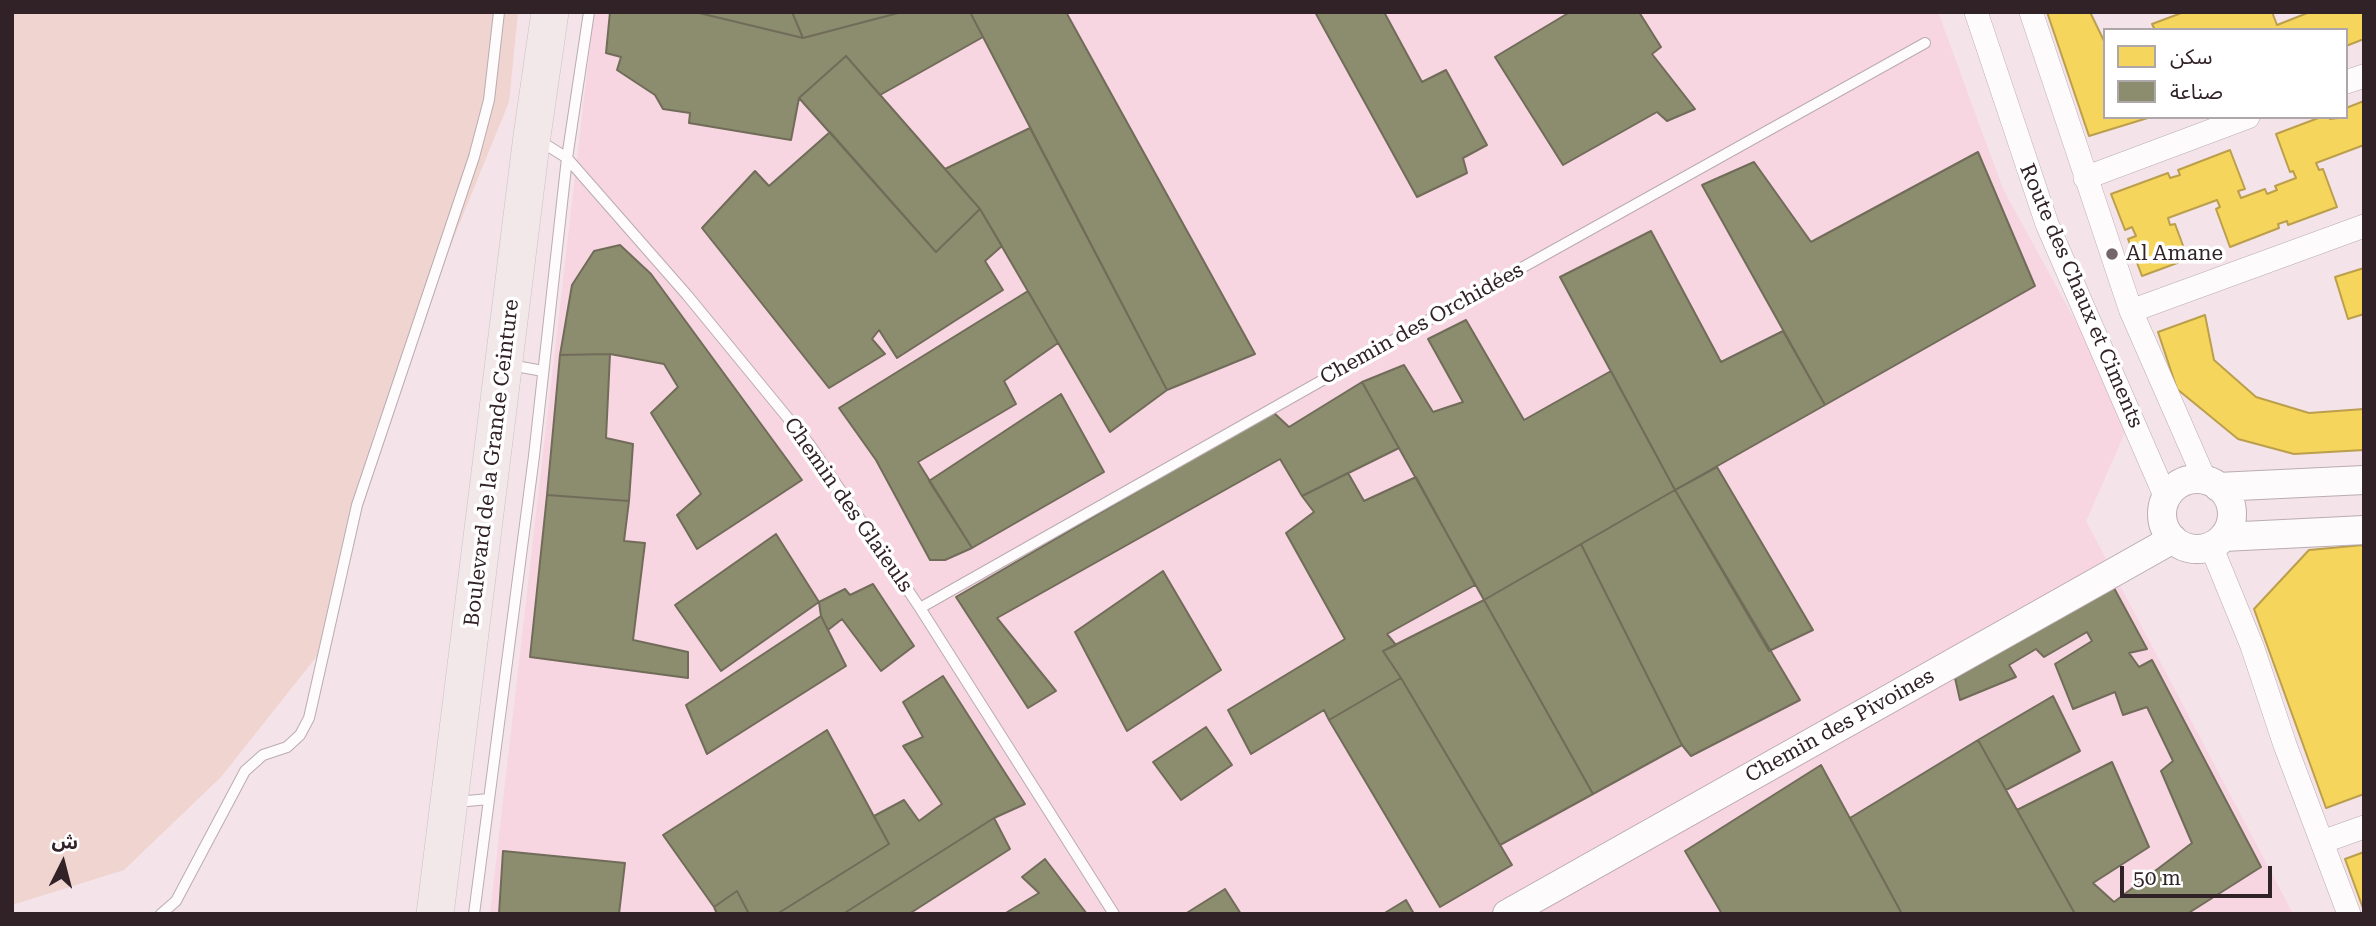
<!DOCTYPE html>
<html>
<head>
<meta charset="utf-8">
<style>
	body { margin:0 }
	#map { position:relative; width:2376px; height:926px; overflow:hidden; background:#f4e3e9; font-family:"Roboto Serif","Noto Sans Arabic",serif }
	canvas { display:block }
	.frame { position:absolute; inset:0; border:14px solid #312227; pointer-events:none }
	.legend { position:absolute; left:2103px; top:28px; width:245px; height:91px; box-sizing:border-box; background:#fff; border:2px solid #ada7a9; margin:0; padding:9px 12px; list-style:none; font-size:21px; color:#312227 }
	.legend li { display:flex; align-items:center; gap:14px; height:35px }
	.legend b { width:35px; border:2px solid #ada7a9 }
	.north { position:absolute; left:28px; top:828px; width:70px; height:70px; -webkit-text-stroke:5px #fff; paint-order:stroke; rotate:6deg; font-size:19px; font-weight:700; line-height:28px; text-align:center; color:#312227 }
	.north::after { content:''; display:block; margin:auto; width:24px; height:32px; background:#312227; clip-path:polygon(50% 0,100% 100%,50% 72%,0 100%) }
	.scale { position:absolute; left:2120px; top:866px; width:152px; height:32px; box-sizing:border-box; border:4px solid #312227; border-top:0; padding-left:9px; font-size:21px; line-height:24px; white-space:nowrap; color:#312227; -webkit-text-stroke:5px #fff; paint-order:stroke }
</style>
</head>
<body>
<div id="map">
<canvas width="2376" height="926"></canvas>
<div class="frame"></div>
<ul class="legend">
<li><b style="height:19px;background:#f6d55c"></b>سكن</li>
<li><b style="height:19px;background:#8c8c6e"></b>صناعة</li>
</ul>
<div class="north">ش</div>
<div class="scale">50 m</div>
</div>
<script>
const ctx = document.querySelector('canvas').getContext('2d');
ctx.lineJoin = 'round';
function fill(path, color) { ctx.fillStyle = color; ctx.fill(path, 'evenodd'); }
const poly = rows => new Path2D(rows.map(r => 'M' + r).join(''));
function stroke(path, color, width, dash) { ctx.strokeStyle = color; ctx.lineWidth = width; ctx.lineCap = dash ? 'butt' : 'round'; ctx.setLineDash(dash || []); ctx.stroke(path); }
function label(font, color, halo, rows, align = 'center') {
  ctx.font = font + ' "Roboto Serif",serif'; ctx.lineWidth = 7; ctx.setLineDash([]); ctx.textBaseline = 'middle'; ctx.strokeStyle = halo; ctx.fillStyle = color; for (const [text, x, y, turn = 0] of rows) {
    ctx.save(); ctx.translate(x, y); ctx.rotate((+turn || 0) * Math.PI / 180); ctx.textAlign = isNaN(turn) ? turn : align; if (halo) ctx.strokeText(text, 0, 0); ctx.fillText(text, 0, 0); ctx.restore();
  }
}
const built = poly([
	[594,12,1938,12,2003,189,2130,421,2086,521,2293,914,490,914]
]);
const green = poly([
	[12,12,518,12,509,102,375,431,317,656,221,777,124,870,12,905]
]);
const homes = poly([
	[2047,12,2090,12,2105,43,2105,117,2151,117,2089,136,2047,12],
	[2184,12,2272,12,2277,25,2310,12,2364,12,2364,39,2346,46,2346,30,2155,30,2152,24,2184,12],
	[2364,101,2364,145,2316,163,2319,170,2323,169,2337,207,2288,225,2287,221,2278,224,2279,228,2230,247,2216,209,2220,207,2217,200,2168,218,2170,225,2175,224,2188,259,2142,276,2128,239,2136,236,2132,227,2125,230,2111,194,2168,173,2170,178,2180,175,2178,170,2230,150,2245,189,2238,191,2241,198,2265,189,2267,194,2277,190,2275,186,2296,178,2293,171,2290,172,2276,134,2321,117,2329,117,2330,119,2346,117,2346,108,2364,101],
	[2364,268,2364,314,2348,319,2335,277,2364,268],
	[2205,315,2214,360,2256,397,2309,413,2364,409,2364,450,2294,454,2238,439,2177,389,2158,332,2205,315],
	[2363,545,2364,794,2326,808,2254,609,2309,550,2363,545],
	[2364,852,2364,911,2345,859,2364,852]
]);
const industry = poly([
	[610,12,695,12,803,38,902,12,970,12,983,37,880,95,846,56,799,98,791,140,689,123,690,113,663,109,655,95,617,70,621,57,606,53,610,12],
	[695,12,792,12,803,38,695,12],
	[792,12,902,12,803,38,792,12],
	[970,12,1066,12,1255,354,1167,390,970,12],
	[1315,12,1384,12,1422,82,1446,70,1487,145,1463,158,1467,173,1417,197,1315,12],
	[1570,12,1639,12,1661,47,1652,54,1695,109,1667,121,1657,112,1563,165,1495,57,1570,12],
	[846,56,980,209,936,252,799,98,846,56],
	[1030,128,1167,390,1110,432,980,209,945,169,1030,128],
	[830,132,936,252,980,209,1002,246,985,261,1003,290,897,358,879,330,872,339,885,354,829,388,702,228,755,171,769,186,830,132],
	[1978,152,2035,286,1825,405,1702,185,1754,162,1811,242,1978,152],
	[1651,231,1721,362,1783,331,1825,405,1675,490,1560,277,1651,231],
	[620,245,651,274,802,480,697,549,677,515,701,494,651,413,678,387,664,364,610,354,560,355,572,285,594,251,620,245],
	[1028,291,1058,343,1004,381,1016,404,918,462,972,548,945,560,930,560,876,460,839,408,1028,291],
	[1466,320,1524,420,1611,371,1675,490,1484,600,1362,382,1404,365,1433,412,1463,402,1428,339,1466,320],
	[610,354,606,438,633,444,629,501,547,495,560,355,610,354],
	[1362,382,1399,448,1302,496,1280,459,997,618,1056,691,1028,708,956,597,1273,412,1289,427,1362,382],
	[1061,394,1104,472,972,548,929,481,1061,394],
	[1717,467,1813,630,1769,651,1675,490,1717,467],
	[1348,473,1364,501,1416,477,1475,585,1387,634,1396,645,1383,651,1401,678,1329,720,1324,710,1251,754,1228,710,1345,639,1286,533,1314,512,1302,496,1348,473],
	[1675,490,1800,700,1691,756,1682,745,1581,544,1675,490],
	[547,495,629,501,624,541,645,543,633,640,688,652,688,678,530,657,547,495],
	[776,534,819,602,721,671,675,605,776,534],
	[1581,544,1682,745,1593,794,1484,600,1581,544],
	[1163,571,1221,670,1127,731,1075,632,1163,571],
	[873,584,914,646,881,671,842,619,828,630,821,616,819,602,845,589,850,595,873,584],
	[2114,588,2147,649,2129,653,2139,667,2152,660,2261,867,2187,914,2075,914,2017,810,2112,762,2149,847,2093,883,2114,902,2192,843,2161,771,2173,761,2147,707,2123,715,2115,692,2073,709,2055,664,2092,641,2087,632,2044,657,2036,649,2009,665,2016,677,1960,700,1955,678,2114,588],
	[1484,600,1593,794,1500,845,1401,678,1383,651,1484,600],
	[821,616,846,666,707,754,686,705,821,616],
	[943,676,1025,804,994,818,843,914,777,914,889,844,874,816,904,800,919,821,942,804,903,746,923,737,903,702,943,676],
	[1401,678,1512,865,1440,907,1329,720,1401,678],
	[2053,696,2080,751,2006,790,1978,740,2053,696],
	[1206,727,1232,765,1181,800,1153,762,1206,727],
	[827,730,889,844,777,914,749,914,737,891,714,907,663,835,827,730],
	[1978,740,2017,810,2075,914,1902,914,1850,818,1978,740],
	[1821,765,1902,914,1722,914,1685,851,1821,765],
	[994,818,1010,849,909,914,843,914,994,818],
	[503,851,625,863,619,914,499,914,503,851],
	[1045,859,1087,914,1004,914,1039,893,1022,877,1045,859],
	[1225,889,1241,914,1185,914,1225,889],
	[737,891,749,914,717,914,714,907,737,891],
	[1406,900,1414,914,1383,914,1406,900]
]);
const service = poly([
	[537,139,567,158,687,295,810,445,920,608,1114,914],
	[510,365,543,371],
	[920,608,1464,300,1925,43],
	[456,802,489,799],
	[161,914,176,901,245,771,263,755,287,747,300,735,309,718,357,505,474,157,489,100,499,12],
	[474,914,534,456,567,158,589,12]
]);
const minor = poly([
	[1976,12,2047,224,2166,498],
	[2031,12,2131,311,2205,480],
	[2346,82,2364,76],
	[2085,178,2248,117],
	[2131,311,2364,226],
	[2211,546,2252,646,2285,745,2349,914],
	[2322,842,2364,827]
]);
const tertiary = poly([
	'2162 514a35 35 0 1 1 70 0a35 35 0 1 1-70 0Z',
	[2218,487,2364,480],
	[2223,537,2364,530],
	[1507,914,2173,539]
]);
const primary = poly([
	[435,914,532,136,550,12]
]);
const markers = [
	[2112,254,7,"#75666b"]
];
const poiNames = [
	["Al Amane",2126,254]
];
const streetNames = [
	["Route des Chaux et Ciments",2081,296,67],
	["Chemin des Orchidées",1422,324,-29],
	["Boulevard de la Grande Ceinture",492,463,-83],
	["Chemin des Glaïeuls",848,505,55],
	["Chemin des Pivoines",1840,726,-29]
];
fill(built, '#f7d5e1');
fill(green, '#f0d4d0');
fill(homes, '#f6d55c');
stroke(homes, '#bb9f4c', 2);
fill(industry, '#8c8c6e');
stroke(industry, '#716c59', 2);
stroke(service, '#baacb1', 12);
stroke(minor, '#baacb1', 24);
stroke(tertiary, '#baacb1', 30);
stroke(primary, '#cac0c4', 38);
stroke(service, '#fdfbfc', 10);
stroke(minor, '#fdfbfc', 23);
stroke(tertiary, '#fdfbfc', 28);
stroke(primary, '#f2e7e9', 37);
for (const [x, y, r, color] of markers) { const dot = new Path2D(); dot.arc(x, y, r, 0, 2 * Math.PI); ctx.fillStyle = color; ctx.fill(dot); stroke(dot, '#fff', 2.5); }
label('21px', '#312227', '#fff', poiNames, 'left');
label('21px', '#312227', '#fff', streetNames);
</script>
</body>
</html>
